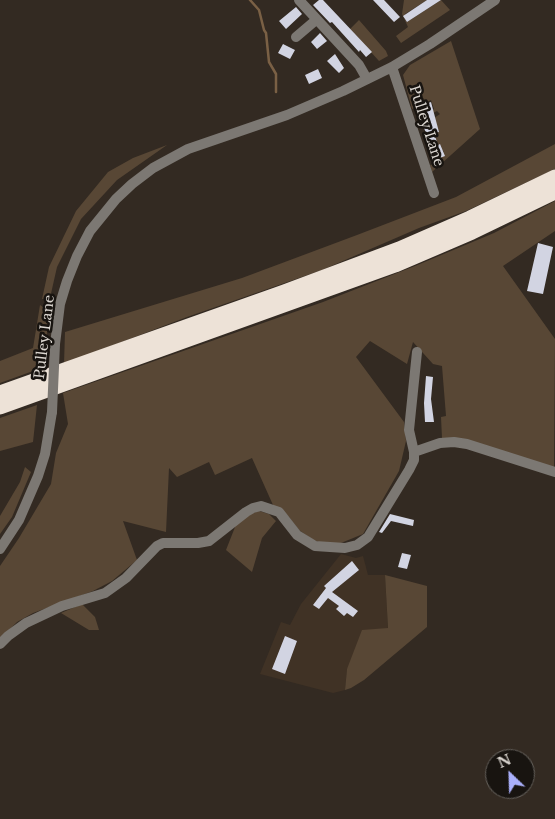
<!DOCTYPE html>
<html>
<head>
<meta charset="utf-8">
<style>
	body { margin:0 }
	#map { position:relative; width:555px; height:819px; overflow:hidden; background:#332a22; font-family:"Libre Baskerville",serif }
	canvas { display:block }
	.north { position:absolute; left:485px; top:749px; width:50px; height:50px; box-sizing:border-box; background:#181410; border:1px solid #66625d; border-radius:50%; rotate:336deg; font-size:14px; font-weight:700; line-height:20px; text-align:center; color:#dbd6d0 }
	.north::after { content:''; display:block; margin:auto; width:18px; height:22px; background:#aab0fb; clip-path:polygon(50% 0,100% 100%,50% 72%,0 100%) }
</style>
</head>
<body>
<div id="map">
<canvas width="555" height="819"></canvas>
<div class="north">N</div>
</div>
<script>
const ctx = document.querySelector('canvas').getContext('2d');
ctx.lineJoin = 'round';
function fill(path, color) { ctx.fillStyle = color; ctx.fill(path, 'evenodd'); }
const poly = rows => new Path2D(rows.map(r => 'M' + r).join(''));
function stroke(path, color, width, dash) { ctx.strokeStyle = color; ctx.lineWidth = width; ctx.lineCap = dash ? 'butt' : 'round'; ctx.setLineDash(dash || []); ctx.stroke(path); }
function label(font, color, halo, rows, align = 'center') {
  ctx.font = font + ' "Libre Baskerville",serif'; ctx.lineWidth = 5; ctx.setLineDash([]); ctx.textBaseline = 'middle'; ctx.strokeStyle = halo; ctx.fillStyle = color; for (const [text, x, y, turn = 0] of rows) {
    ctx.save(); ctx.translate(x, y); ctx.rotate((+turn || 0) * Math.PI / 180); ctx.textAlign = isNaN(turn) ? turn : align; if (halo) ctx.strokeText(text, 0, 0); ctx.fillText(text, 0, 0); ctx.restore();
  }
}
const built = poly([
	[341,554,356,558,363,556,368,575,385,575,388,629,347,669,345,690,333,693,260,674,281,622,290,625,301,604]
]);
const green = poly([
	[404,0,427,0,405,14,406,16,404,18,407,22,441,0,450,10,401,43,396,36,408,27,402,14],
	[359,20,386,51,388,56,379,61,350,29],
	[451,41,480,129,432,172,430,165,435,163,434,160,440,158,442,153,444,152,437,145,434,135,434,133,439,132,434,118,440,114,437,111,433,113,432,110,434,109,431,100,412,109,403,75,410,65],
	[555,144,555,169,466,211,419,228,322,270,187,317,64,364,65,332,242,278,357,235,456,197],
	[167,145,117,180,81,219,57,267,50,298,42,299,49,267,76,211,108,172,133,158],
	[555,201,555,231,503,266,555,339,554,467,442,438,441,417,446,416,442,366,433,364,413,342,407,364,370,341,356,357,404,422,406,441,399,471,363,534,341,543,325,544,313,540,299,530,289,517,273,505,252,458,215,475,209,462,177,477,169,468,166,532,123,521,137,560,112,581,93,591,33,613,17,622,0,639,0,566,19,538,51,484,56,453,68,424,63,393,323,302,415,266,494,233],
	[40,305,49,311,44,367,0,383,0,361,33,348],
	[37,405,33,442,0,451,0,418],
	[25,467,31,472,12,517,0,534,0,516,20,482],
	[259,511,269,514,276,521,262,538,252,572,226,550,237,522,252,513],
	[385,575,427,586,427,627,364,680,351,688,345,690,347,669,362,630,388,628],
	[82,604,95,617,99,630,89,630,61,613]
]);
const stream = poly([
	[250,0,259,10,264,30,266,33,269,62,276,74,276,92]
]);
const building = poly([
	[319,0,323,0,372,52,366,57,360,50,359,52,332,22,330,23,313,5],
	[373,0,384,0,400,17,394,22],
	[427,0,441,0,407,22,403,16],
	[296,7,302,14,286,29,279,21],
	[320,33,327,41,317,49,311,42],
	[283,44,295,50,290,59,278,53],
	[335,54,344,68,339,73,327,61],
	[318,69,322,78,309,84,305,75],
	[431,102,439,132,434,133,438,145,440,144,445,156,432,161,426,143,429,142,422,122,427,120,423,105],
	[538,243,553,247,543,294,527,291],
	[426,376,433,377,431,399,434,422,425,422,424,403],
	[390,514,414,520,413,526,391,521,382,533,379,532],
	[402,553,411,555,407,569,398,567],
	[352,561,359,570,332,592,358,611,353,617,347,613,344,616,336,609,339,606,328,598,319,609,313,605,326,588,324,586],
	[285,636,297,641,285,674,272,669]
]);
const minor = poly([
	[299,0,359,65,367,79],
	[296,37,316,20],
	[392,67,434,193],
	[55,344,60,304,67,281,77,256,90,231,116,199,132,184,153,168,188,149,287,115,343,91,392,67,430,44,495,0],
	[414,452,440,443,454,442,467,444,555,472],
	[0,549,19,520,38,476,45,454,52,412],
	[0,644,8,636,26,623,62,606,105,593,126,578,157,546,163,543,198,543,209,541,246,512,253,508,261,506,279,512,297,535,315,546,345,548,357,545,368,537,409,470,414,460,414,452,409,430,417,352]
]);
const highway = poly([
	[0,393,284,292,399,249,470,218,555,177],
	[0,407,395,265,472,232,555,192]
]);
const minorBridge = poly([
	[52,412,55,344]
]);
const streetNames = [
	["Pulley Lane",426,126,72],
	["Pulley Lane",45,337,-83]
];
fill(built, '#403225');
fill(green, '#584735');
stroke(stream, '#7a6045', 2.5);
fill(building, '#d2d4e2');
stroke(minor, '#7c7873', 10);
stroke(highway, '#ede2d7', 15);
stroke(minorBridge, '#7c7873', 10);
label('14px', '#dbd6d0', '#181410', streetNames);
</script>
</body>
</html>
